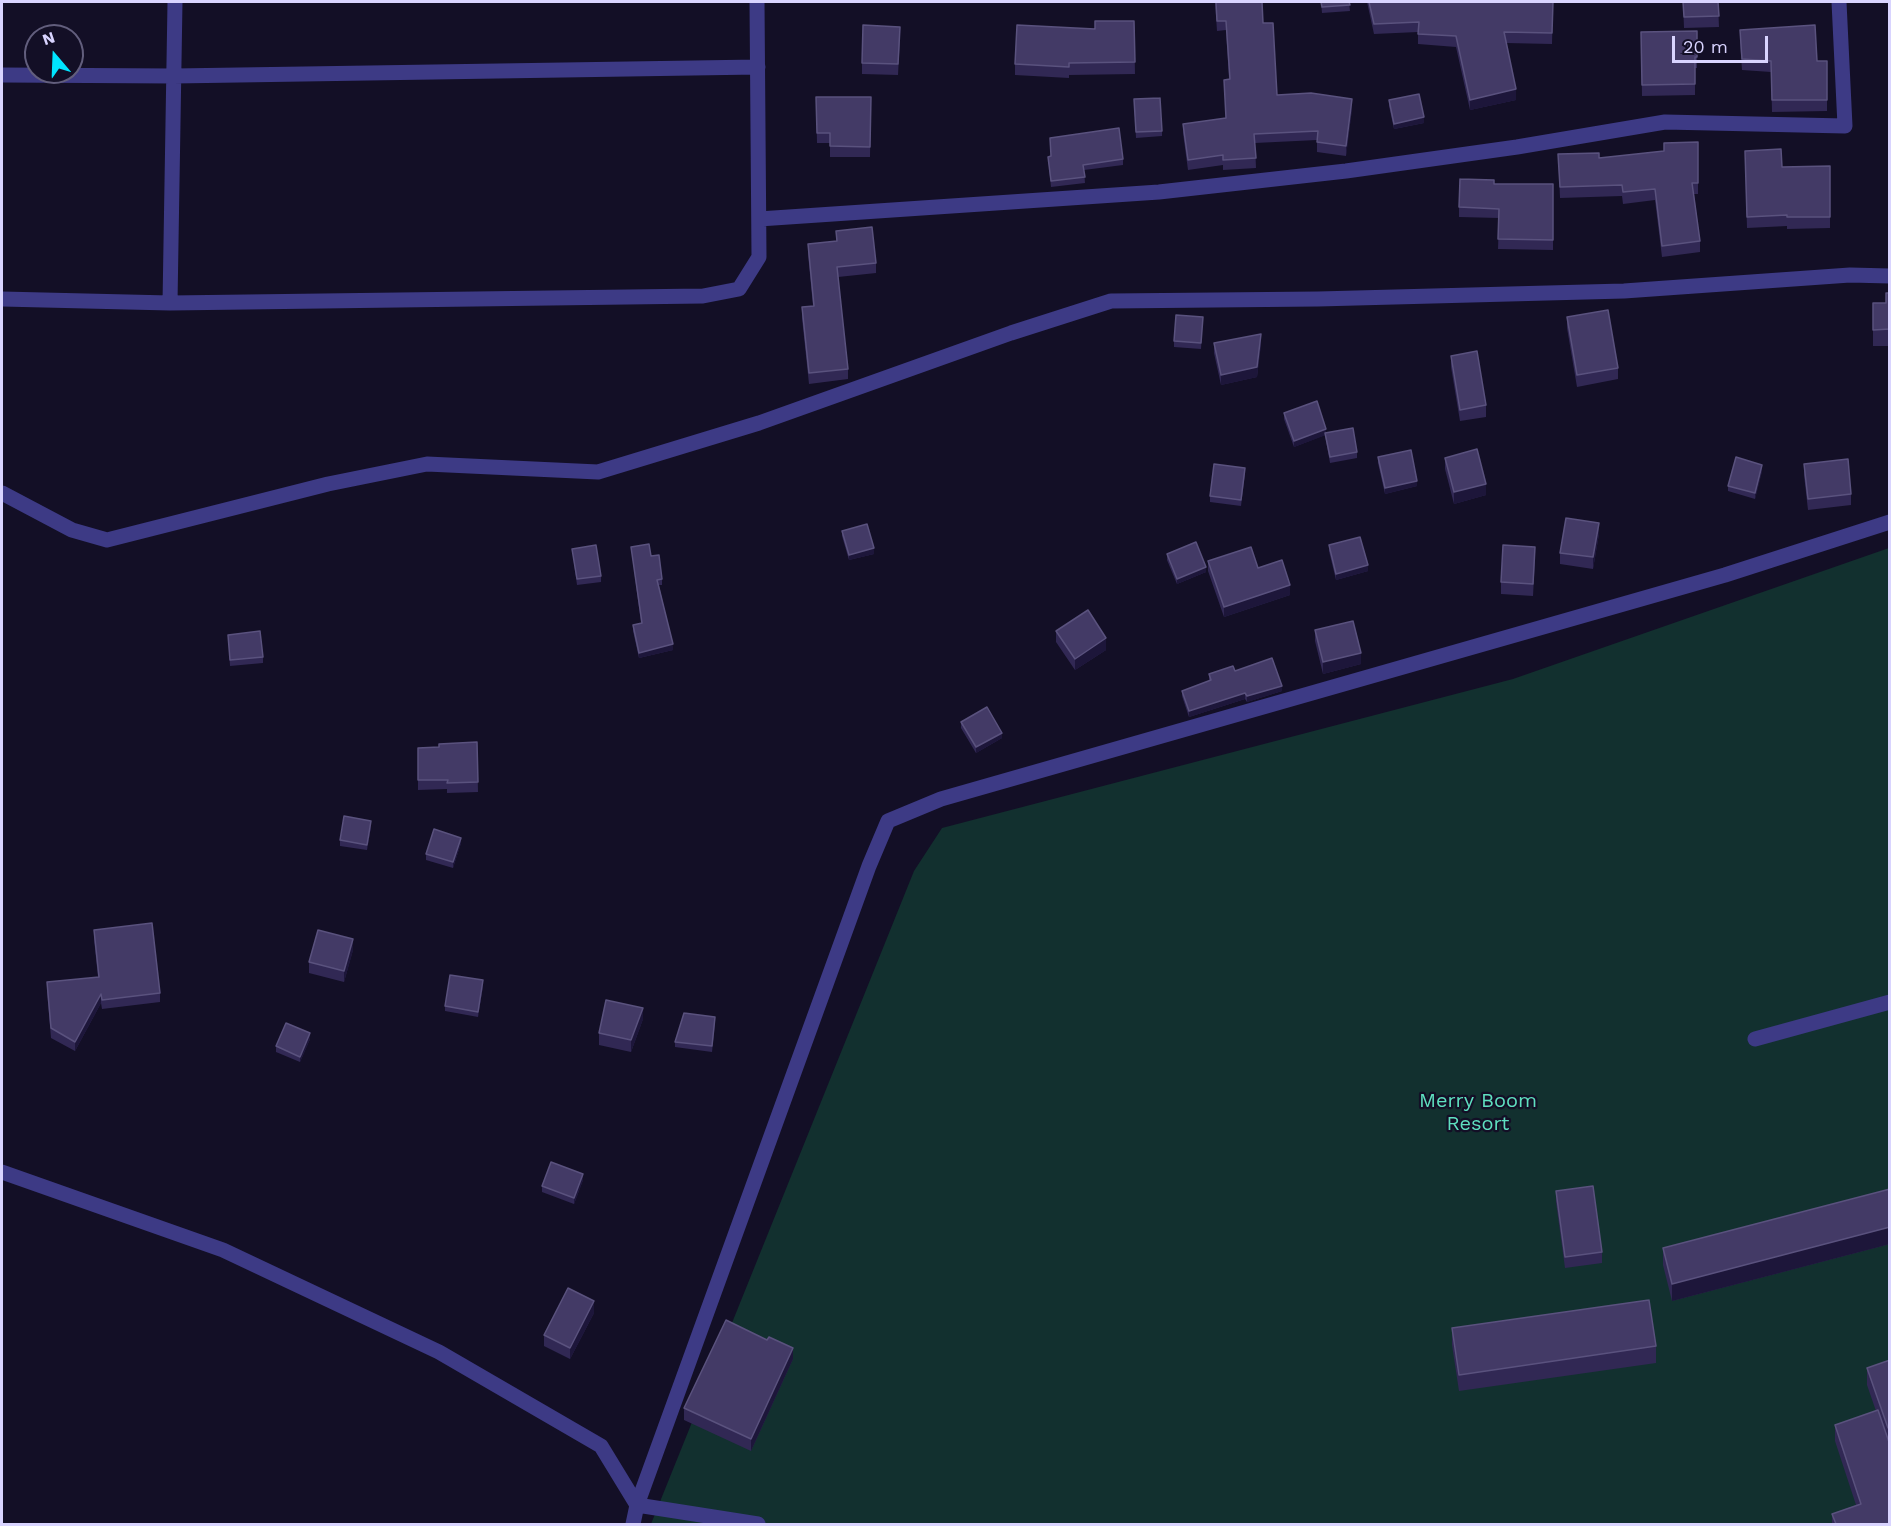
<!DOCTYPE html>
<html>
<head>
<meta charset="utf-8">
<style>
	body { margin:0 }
	#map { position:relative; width:1891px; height:1526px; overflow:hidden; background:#130f26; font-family:"Work Sans",sans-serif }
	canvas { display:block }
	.frame { position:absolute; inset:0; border:3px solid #d9d4ff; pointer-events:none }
	.north { position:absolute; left:24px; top:24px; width:60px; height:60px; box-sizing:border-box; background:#130f26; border:2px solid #625e7d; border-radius:50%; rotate:341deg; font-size:16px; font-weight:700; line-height:24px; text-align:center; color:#d9d4ff }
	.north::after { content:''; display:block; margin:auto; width:21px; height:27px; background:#00e5ff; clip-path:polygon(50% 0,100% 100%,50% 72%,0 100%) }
	.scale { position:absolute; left:1672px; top:36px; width:96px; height:27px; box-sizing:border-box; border:3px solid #d9d4ff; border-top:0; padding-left:8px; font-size:18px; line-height:21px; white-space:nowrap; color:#d9d4ff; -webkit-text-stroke:4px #130f26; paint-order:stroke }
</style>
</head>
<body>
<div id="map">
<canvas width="1891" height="1526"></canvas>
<div class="frame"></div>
<div class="north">N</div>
<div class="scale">20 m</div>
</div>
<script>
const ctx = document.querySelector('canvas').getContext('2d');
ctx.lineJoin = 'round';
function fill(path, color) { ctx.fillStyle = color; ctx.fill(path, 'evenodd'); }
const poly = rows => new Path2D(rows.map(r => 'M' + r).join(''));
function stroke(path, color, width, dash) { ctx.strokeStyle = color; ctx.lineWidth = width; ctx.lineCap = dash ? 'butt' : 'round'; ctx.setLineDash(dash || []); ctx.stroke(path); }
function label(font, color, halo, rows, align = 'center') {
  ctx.font = font + ' "Work Sans",sans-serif'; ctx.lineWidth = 4.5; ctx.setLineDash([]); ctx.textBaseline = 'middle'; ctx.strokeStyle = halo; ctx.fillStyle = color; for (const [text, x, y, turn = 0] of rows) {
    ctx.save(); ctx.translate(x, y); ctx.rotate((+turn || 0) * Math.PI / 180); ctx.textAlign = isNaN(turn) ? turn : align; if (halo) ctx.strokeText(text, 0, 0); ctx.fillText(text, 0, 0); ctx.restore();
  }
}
const green = poly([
	[1889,548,1889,1524,651,1524,914,871,942,828,1513,679]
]);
const minor = poly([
	[2,75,174,76,758,67],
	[759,219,1159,192,1346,171,1517,147,1665,122,1845,126,1839,2],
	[2,299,170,303,703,296,739,289,759,257,757,2],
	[170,303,175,2],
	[2,493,72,530,107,540,328,484,427,464,598,472,759,423,1011,333,1111,301,1318,299,1624,291,1850,275,1890,276],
	[1755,1039,1890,1002],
	[2,1172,223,1250,439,1352,601,1446,637,1505,633,1524],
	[758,1524,637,1505,869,866,888,821,941,799,1725,575,1890,522]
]);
const wall = poly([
	[1215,2,1262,2,1263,23,1277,95,1352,109,1346,156,1317,152,1317,140,1255,143,1256,168,1223,170,1223,165,1188,170,1183,133,1183,124,1226,118,1224,80,1229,79,1226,30,1217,31],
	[1321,2,1349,2,1350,11,1322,13],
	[1367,2,1553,2,1552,44,1506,43,1516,100,1470,110,1456,47,1418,44,1418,32,1374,34],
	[1683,2,1718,2,1719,27,1684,28],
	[1134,21,1135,74,1069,75,1069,78,1015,75,1015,64,1095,29],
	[1697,31,1697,68,1695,68,1695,95,1642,96,1641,32],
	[900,38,898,75,862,74,862,63],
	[1740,41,1817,61,1827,61,1827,111,1772,112,1771,72,1742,70],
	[816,97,871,97,870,157,830,157,830,143,817,143],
	[1134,99,1162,131,1162,136,1136,138],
	[1389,100,1424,123,1394,129,1389,106],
	[1698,142,1698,194,1694,194,1700,241,1700,252,1662,257,1655,200,1623,204,1622,196,1560,198,1558,154,1599,158,1664,151],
	[1048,157,1123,159,1123,165,1084,170,1085,183,1051,187],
	[1745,162,1782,167,1830,166,1830,228,1787,229,1787,226,1747,228],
	[1494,184,1553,184,1553,250,1498,249,1499,218,1459,217,1459,207],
	[836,231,876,263,876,273,838,277,848,369,848,379,809,384,802,318,802,307,813,306,808,254,808,244,836,241],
	[1890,293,1890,346,1873,346,1873,303,1886,303],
	[1203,317,1201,349,1174,347,1174,341],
	[1567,317,1618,368,1618,379,1577,387,1567,328],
	[1214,343,1261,344,1257,377,1221,385,1214,353],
	[1451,356,1486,405,1486,417,1460,421,1451,367],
	[1284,413,1326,433,1357,452,1357,458,1330,463,1325,435,1294,447,1284,419],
	[1378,457,1417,486,1385,494,1378,463],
	[1445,458,1486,495,1454,504,1445,469],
	[1804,464,1851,494,1851,505,1808,510,1804,475],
	[1762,471,1755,499,1728,491,1728,486],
	[1245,473,1241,506,1210,502,1210,496],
	[842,531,874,554,849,560,842,536],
	[1599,534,1593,569,1560,564,1560,553],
	[1329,545,1368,571,1336,580,1329,551],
	[631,547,651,556,662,579,662,585,659,585,673,650,639,658,633,631,633,625,641,623],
	[572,549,601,576,601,582,577,585],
	[1167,554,1206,572,1177,584,1167,560],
	[1535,558,1533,596,1501,594,1501,582],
	[1208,561,1258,568,1290,595,1224,617,1208,571],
	[1315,630,1361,664,1323,674,1315,641],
	[1056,631,1106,650,1075,670,1056,642],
	[228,635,263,657,263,663,230,666],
	[1235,671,1282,691,1247,702,1245,699,1189,717,1182,696,1182,691,1209,681,1209,674],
	[961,722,1002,738,976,753,961,728],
	[477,742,478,792,447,793,447,789,418,790,418,748,439,747],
	[371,827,367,850,340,846,340,840],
	[461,843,453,868,426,860,426,854],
	[94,930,160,993,160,1002,102,1009,101,1003,75,1051,51,1038,47,991,47,982,98,977,94,939],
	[353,950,344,982,309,973,309,962],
	[483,986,478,1017,445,1011,445,1006],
	[643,1019,631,1052,599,1045,599,1033],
	[715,1022,712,1052,675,1047,675,1042],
	[310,1039,300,1062,276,1052,276,1046],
	[583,1180,574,1204,542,1192,542,1186],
	[1890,1189,1890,1244,1672,1301,1663,1265,1663,1248],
	[1556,1191,1602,1252,1602,1263,1565,1268,1556,1202],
	[594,1313,570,1359,544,1346,544,1335],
	[1452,1328,1656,1346,1656,1363,1459,1391,1452,1345],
	[793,1359,751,1451,684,1420,684,1408],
	[1890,1360,1890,1524,1832,1524,1832,1514,1856,1505,1835,1441,1835,1425,1876,1411,1867,1385,1867,1368]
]);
const shadedWall = poly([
	[1516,89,1516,100,1470,110,1470,100],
	[1352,99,1352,109,1346,156,1346,146],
	[1424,117,1424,123,1394,129,1394,124],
	[1261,334,1261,344,1257,377,1221,385,1221,375],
	[1326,429,1326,435,1294,447,1294,441],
	[1762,465,1762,471,1755,499,1755,493],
	[1417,481,1417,486,1385,494,1385,488],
	[1486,484,1486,495,1454,504,1454,492],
	[1599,523,1599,534,1593,569,1593,557],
	[874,548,874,554,849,560,849,555],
	[1368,565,1368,571,1336,580,1336,574],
	[1206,567,1206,572,1177,584,1177,579],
	[1290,585,1290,595,1224,617,1224,607],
	[1106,638,1106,650,1075,670,1075,659],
	[673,644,673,650,639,658,639,653],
	[1361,653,1361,664,1323,674,1323,662],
	[1282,686,1282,691,1247,702,1247,696],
	[1245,693,1245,699,1189,717,1189,711],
	[1002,733,1002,738,976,753,976,747],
	[371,821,371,827,367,850,367,845],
	[461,838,461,843,453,868,453,862],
	[353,939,353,950,344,982,344,971],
	[483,980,483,986,478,1017,478,1012],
	[101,994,101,1003,75,1051,75,1042],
	[643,1008,643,1019,631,1052,631,1040],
	[310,1033,310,1039,300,1062,300,1057],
	[583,1174,583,1180,574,1204,574,1198],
	[1890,1227,1890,1244,1672,1301,1672,1284],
	[594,1301,594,1313,570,1359,570,1348],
	[793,1348,793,1359,751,1451,751,1439],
	[1890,1427,1890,1444,1888,1444,1888,1428]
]);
const building = poly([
	[1216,2,1262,2,1263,23,1273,23,1277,95,1311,93,1352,99,1346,146,1317,142,1318,131,1254,134,1256,158,1223,160,1223,155,1188,160,1183,124,1226,118,1224,80,1230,79,1226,21,1217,21,1216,2],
	[1321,2,1349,2,1350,5,1322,7,1321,2],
	[1369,2,1553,2,1552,33,1504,32,1516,89,1470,100,1456,36,1418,34,1419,22,1374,24,1369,2],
	[1683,2,1718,2,1719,16,1684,17,1683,2],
	[1095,21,1134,21,1135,62,1069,63,1069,67,1015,64,1017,25,1095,29,1095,21],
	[863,25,900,27,898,64,862,63,863,25],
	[1815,25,1817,61,1827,61,1827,100,1772,100,1771,61,1742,59,1740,30,1815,25],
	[1697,31,1697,57,1695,57,1695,84,1642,85,1641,32,1697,31],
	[1419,94,1424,117,1394,124,1389,100,1419,94],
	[816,97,871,97,870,147,830,146,830,133,817,133,816,97],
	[1160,98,1162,131,1136,132,1134,99,1160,98],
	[1119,128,1123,159,1083,165,1085,177,1051,181,1048,157,1051,156,1050,138,1119,128],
	[1698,142,1698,183,1692,183,1700,241,1662,246,1655,189,1623,192,1622,185,1560,187,1558,154,1599,153,1599,158,1664,151,1664,143,1698,142],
	[1781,149,1782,167,1830,166,1830,217,1787,217,1787,215,1747,217,1745,151,1781,149],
	[1460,179,1494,180,1494,184,1553,184,1553,240,1498,239,1499,209,1459,207,1460,179],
	[872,227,876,263,837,267,848,369,809,373,802,307,814,306,808,244,837,241,836,231,872,227],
	[1886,293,1890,293,1890,329,1873,330,1873,303,1886,303,1886,293],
	[1608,310,1618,368,1577,375,1567,317,1608,310],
	[1176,315,1203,317,1201,343,1174,341,1176,315],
	[1261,334,1257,367,1221,375,1214,343,1261,334],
	[1477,351,1486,405,1460,410,1451,356,1477,351],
	[1317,401,1326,429,1294,441,1284,413,1317,401],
	[1353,428,1357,452,1330,457,1325,433,1353,428],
	[1477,449,1486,484,1454,492,1445,458,1477,449],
	[1411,450,1417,481,1385,488,1378,457,1411,450],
	[1736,457,1762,465,1755,493,1728,486,1736,457],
	[1848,459,1851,494,1808,499,1804,464,1848,459],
	[1214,464,1245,468,1241,500,1210,496,1214,464],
	[1566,518,1599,523,1593,557,1560,553,1566,518],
	[867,524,874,548,849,555,842,531,867,524],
	[1360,537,1368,565,1336,574,1329,545,1360,537],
	[1196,542,1206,567,1177,579,1167,554,1196,542],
	[649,544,651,556,659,555,662,579,657,580,673,644,639,653,633,625,642,623,631,547,649,544],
	[596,545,601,576,577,579,572,549,596,545],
	[1503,545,1535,547,1533,584,1501,582,1503,545],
	[1251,547,1258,568,1282,560,1290,585,1224,607,1208,561,1251,547],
	[1088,610,1106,638,1075,659,1056,631,1088,610],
	[1353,621,1361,653,1323,662,1315,630,1353,621],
	[260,631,263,657,230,660,228,635,260,631],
	[1272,658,1282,686,1247,696,1245,693,1189,711,1182,691,1211,680,1209,674,1233,666,1235,671,1272,658],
	[987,707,1002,733,976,747,961,722,987,707],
	[477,742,478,782,447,783,448,780,418,780,418,748,439,747,439,744,477,742],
	[344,816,371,821,367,845,340,840,344,816],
	[434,829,461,838,453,862,426,854,434,829],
	[152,923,160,993,102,1000,101,994,75,1042,51,1028,47,982,99,977,94,930,152,923],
	[318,930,353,939,344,971,309,962,318,930],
	[450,975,483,980,478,1012,445,1006,450,975],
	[606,1000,643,1008,631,1040,599,1033,606,1000],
	[684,1013,715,1017,712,1046,675,1042,684,1013],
	[286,1023,310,1033,300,1057,276,1046,286,1023],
	[551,1162,583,1174,574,1198,542,1186,551,1162],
	[1593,1186,1602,1252,1565,1257,1556,1191,1593,1186],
	[1890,1189,1890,1227,1672,1284,1663,1248,1890,1189],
	[568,1288,594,1301,570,1348,544,1335,568,1288],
	[1649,1300,1656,1346,1459,1375,1452,1328,1649,1300],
	[726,1320,767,1340,769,1337,793,1348,751,1439,684,1408,726,1320],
	[1890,1360,1890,1427,1888,1428,1867,1368,1890,1360],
	[1878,1410,1890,1445,1890,1524,1836,1524,1832,1514,1861,1504,1835,1425,1878,1410]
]);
const parkNames = [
	["Merry Boom",1478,1101],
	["Resort",1478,1124]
];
fill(green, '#12302f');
stroke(minor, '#3d3a85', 15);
fill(wall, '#312854');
fill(shadedWall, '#1d163a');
fill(building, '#433a66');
stroke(building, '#5a527e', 1.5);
label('20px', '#5fe0c0', '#130f26', parkNames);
</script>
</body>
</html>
